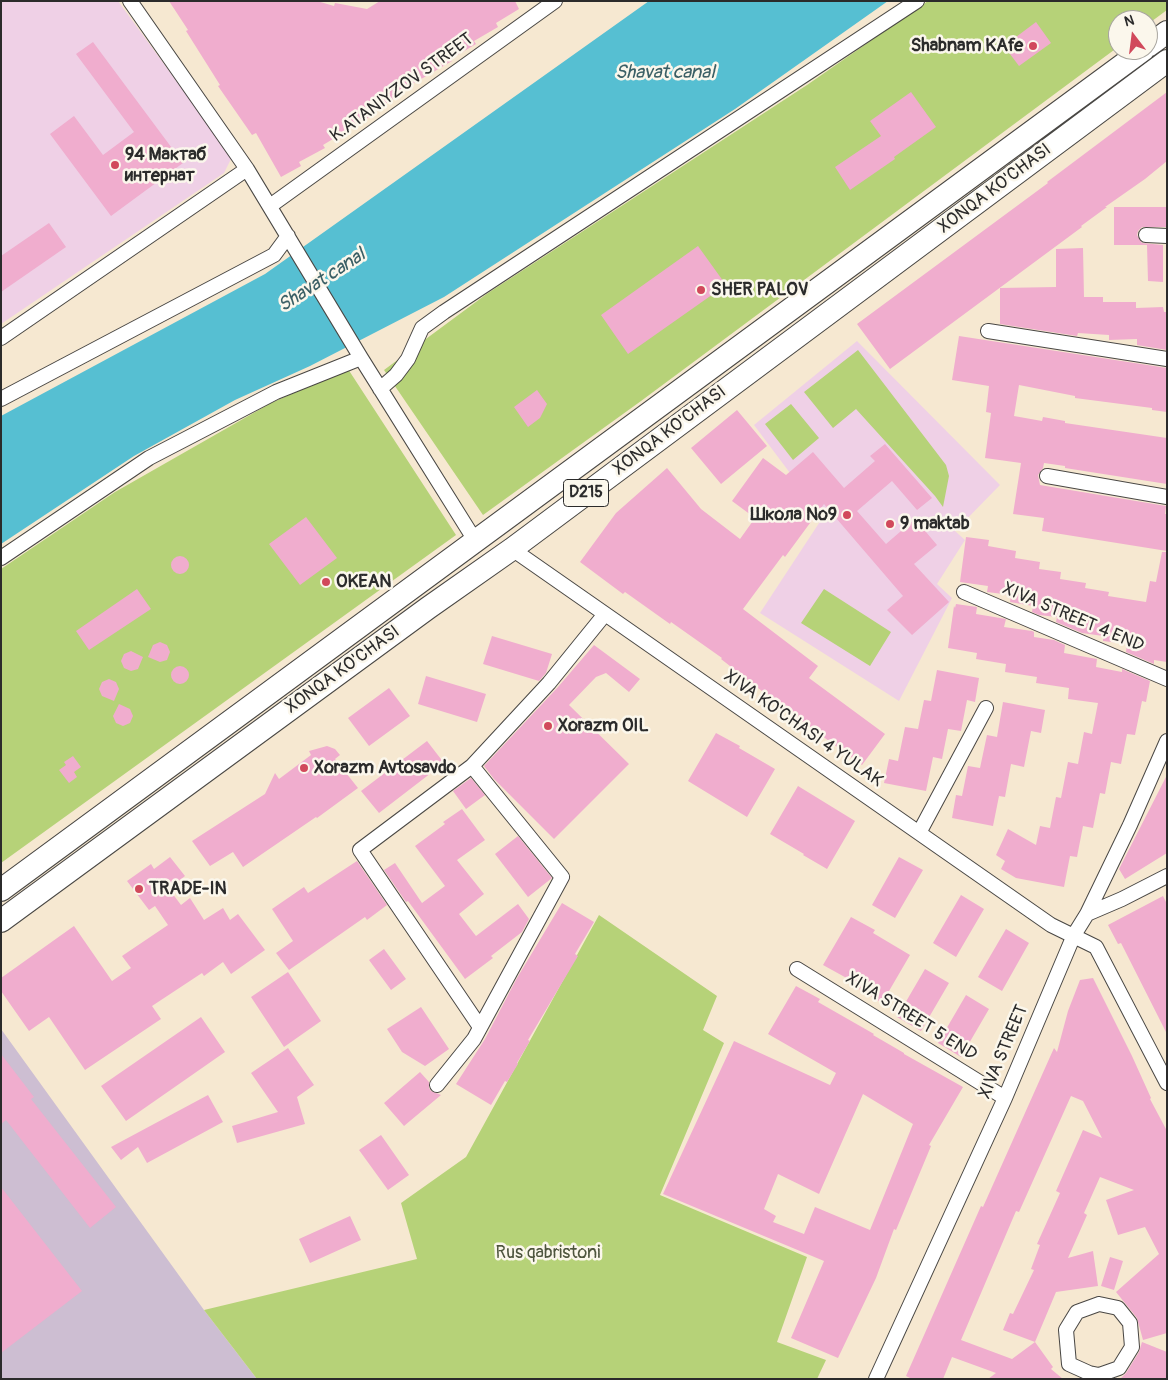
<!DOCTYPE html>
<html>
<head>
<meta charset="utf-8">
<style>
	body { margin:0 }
	#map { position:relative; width:1168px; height:1380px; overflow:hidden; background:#f6e8d1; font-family:Pangolin,sans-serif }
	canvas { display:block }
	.frame { position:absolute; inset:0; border:2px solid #2b2b2b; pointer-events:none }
	.north { position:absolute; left:1108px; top:10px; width:50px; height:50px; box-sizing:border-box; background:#fbf7ec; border:1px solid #a8a59f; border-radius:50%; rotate:345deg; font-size:14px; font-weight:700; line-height:20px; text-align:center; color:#2b2b2b }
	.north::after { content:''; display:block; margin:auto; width:18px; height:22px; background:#d1495b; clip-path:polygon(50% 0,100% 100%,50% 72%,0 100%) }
</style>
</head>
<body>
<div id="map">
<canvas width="1168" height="1380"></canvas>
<div class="frame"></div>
<div class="north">N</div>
</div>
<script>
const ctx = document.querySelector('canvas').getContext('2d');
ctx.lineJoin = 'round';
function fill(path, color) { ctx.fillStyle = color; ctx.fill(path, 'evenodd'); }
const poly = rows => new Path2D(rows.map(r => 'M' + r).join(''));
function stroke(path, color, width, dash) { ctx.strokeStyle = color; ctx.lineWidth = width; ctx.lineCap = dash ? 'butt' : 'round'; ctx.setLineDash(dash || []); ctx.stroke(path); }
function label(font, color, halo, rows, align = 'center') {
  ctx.font = font + ' Pangolin,sans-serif'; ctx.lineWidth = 5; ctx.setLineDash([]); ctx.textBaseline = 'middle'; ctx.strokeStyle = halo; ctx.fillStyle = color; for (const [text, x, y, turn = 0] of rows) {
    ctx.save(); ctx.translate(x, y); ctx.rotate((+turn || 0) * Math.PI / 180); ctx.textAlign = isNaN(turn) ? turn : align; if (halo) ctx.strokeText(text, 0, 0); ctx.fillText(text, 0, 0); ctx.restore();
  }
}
const built = poly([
	[1,1,118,1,232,157,224,173,1,324],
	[857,341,1000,485,955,531,965,540,937,584,952,598,899,701,760,613,823,517,754,425]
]);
const industrial = poly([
	[1,1029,204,1310,257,1379,1,1379]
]);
const green = poly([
	[928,1,1167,1,1167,10,1148,24,1148,20,1118,20,1118,47,641,401,483,515,384,370,488,293,807,85],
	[858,350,946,465,949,476,943,507,935,496,856,409,833,428,804,392],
	[348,369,456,535,1,863,1,569,115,492,271,403],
	[791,404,819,438,793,460,765,424],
	[824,589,891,632,870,666,801,623],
	[599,915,717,996,703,1030,724,1043,660,1195,807,1257,777,1342,826,1360,817,1379,257,1379,204,1310,417,1259,401,1203,466,1157]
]);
const water = poly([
	[649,1,888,1,735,109,444,297,310,366,235,400,134,456,1,544,1,416,265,274]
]);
const building = poly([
	[169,1,317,1,334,6,335,3,367,9,380,1,515,1,519,9,496,23,498,27,474,41,476,44,451,59,452,61,399,92,401,95,374,110,376,113,323,145,325,148,299,162,301,166,281,177,256,133,252,135,218,86,220,85,186,31,188,30],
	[1036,22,1051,43,1019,66,1004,46],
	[93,42,183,163,111,216,50,134,74,116,103,155,134,132,76,54],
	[911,92,936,127,894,157,895,159,850,190,835,167,881,136,870,121],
	[1167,92,1167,161,1145,179,1105,207,1107,207,1081,226,1082,227,890,369,857,324,1048,183,1047,182],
	[1114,207,1167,207,1167,227,1142,227,1138,231,1137,235,1142,243,1163,245,1163,282,1148,281,1147,245,1114,245],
	[49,223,66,247,1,292,1,256],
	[698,246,726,285,628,354,601,315],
	[1083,248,1084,297,1103,297,1103,302,1136,302,1136,308,1163,307,1164,312,1167,312,1167,350,1137,345,1137,339,1109,340,1109,335,1078,333,1077,336,1000,324,1000,288,1056,287,1056,249],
	[959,336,1167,368,1167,412,1152,410,1152,408,1075,398,1075,396,1019,385,1014,416,1042,421,1043,417,1065,421,1065,423,1167,438,1167,484,1065,468,1065,466,1044,463,1043,468,1038,475,1040,485,1166,506,1165,514,1167,514,1167,551,1042,531,1044,518,1013,514,1021,463,985,458,991,413,986,412,989,386,952,380],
	[537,390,547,404,540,418,528,427,514,407],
	[737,410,767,446,721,484,691,448],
	[885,444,932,498,917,510,892,481,857,511,886,544,915,519,937,545,914,564,949,602,912,635,887,610,903,596,824,504,785,557,783,555,743,609,818,666,809,678,885,734,862,765,785,709,721,659,722,658,671,622,670,624,625,592,623,594,580,562,616,513,667,468,701,509,740,539,755,518,732,501,763,458,786,475,813,452,844,488,875,461,870,456],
	[306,517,337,558,300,585,269,544],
	[966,537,989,540,988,546,1016,551,1015,558,1040,562,1039,569,1061,572,1060,579,1086,583,1085,588,1109,592,1108,596,1146,602,1150,581,1156,582,1162,552,1167,552,1167,662,1154,660,1154,664,1126,652,1127,644,1103,641,1103,636,1082,633,1056,622,1057,617,1039,615,1032,612,1033,606,1010,602,1011,595,987,592,988,586,960,582],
	'171 565a9 9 0 1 1 18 0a9 9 0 1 1-18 0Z',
	[137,589,151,609,89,650,76,631],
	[956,604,977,607,976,614,1006,619,1004,627,1032,631,1034,632,1034,637,1054,640,1065,645,1064,653,1097,659,1096,667,1122,672,1122,669,1150,681,1146,702,1142,701,1135,735,1127,734,1121,764,1111,762,1105,794,1100,793,1093,828,1083,826,1077,857,1070,856,1064,887,1016,878,1001,869,1005,861,996,855,1008,829,1036,845,1040,826,1050,828,1056,797,1061,798,1068,762,1078,764,1084,732,1092,734,1098,703,1068,699,1069,688,1036,683,1037,677,1005,672,1006,664,976,659,977,653,948,648,954,606,955,608],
	[492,636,552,654,546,673,539,681,483,664],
	[160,642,167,645,170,652,167,660,160,662,148,657,153,645],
	[594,645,640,679,629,692,606,673,596,677,569,705,629,764,554,839,494,779,484,766,558,687],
	[131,651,143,657,138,669,131,671,124,668,121,661,124,654],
	'171 675a9 9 0 1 1 18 0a9 9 0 1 1-18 0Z',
	[937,670,979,678,975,702,967,700,961,731,948,729,942,759,933,757,926,791,884,783,889,759,898,761,905,727,918,729,924,700,931,701],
	[426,676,486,694,477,722,418,704],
	[109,679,116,682,119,689,114,701,102,696,99,689,102,682],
	[389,688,410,716,369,746,348,718],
	[1003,702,1045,710,1041,733,1031,731,1024,767,1011,764,1005,797,999,796,993,826,952,818,956,795,962,796,968,766,980,768,987,735,997,737],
	[119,704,130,709,133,716,130,723,123,726,116,723,113,716],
	[716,733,740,746,739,748,775,769,747,817,688,781],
	[427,741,444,763,379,813,361,791],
	[327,746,335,749,340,755,335,759,358,788,317,818,316,817,243,867,233,852,210,866,192,841,265,794,275,773,279,779,311,755,309,751],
	[73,756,81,767,74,772,77,777,69,783,59,770,66,765,64,762],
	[1167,775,1167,853,1125,879,1119,869],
	[471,778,485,795,466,809,453,791],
	[798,786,855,821,827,869,803,855,804,854,770,834],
	[462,809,485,840,457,860,484,894,459,914,476,936,518,904,529,919,522,932,491,956,493,958,465,979,408,901,406,902,384,870,395,863,422,903,445,886,415,846,445,824,443,822],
	[518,836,552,878,528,897,495,854],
	[170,857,185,876,169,889,181,905,190,898,204,920,223,908,230,920,238,914,265,950,231,974,223,962,204,976,202,973,152,1006,161,1019,85,1070,49,1017,29,1031,1,991,1,978,74,926,112,981,131,968,122,956,168,925,155,906,149,910,127,881,151,864,154,869],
	[899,857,923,870,895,918,872,905],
	[357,861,387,905,367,920,365,917,289,970,276,953,293,941,272,909,304,887,308,893],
	[961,895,984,909,956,957,933,943],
	[1163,896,1167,904,1167,1034,1121,943,1118,944,1108,925],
	[562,903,594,922,575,954,578,956,528,1040,530,1041,517,1063,518,1064,507,1082,505,1081,491,1105,456,1084,485,1039,517,978],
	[851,917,875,930,873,933,910,955,882,1003,859,989,861,986,823,965],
	[1006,929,1029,943,1002,991,978,977],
	[384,949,406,979,391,990,369,960],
	[925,969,949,983,921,1031,897,1017],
	[288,972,321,1021,284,1047,251,997],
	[1093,978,1132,1056,1151,1098,1150,1099,1167,1131,1167,1333,1143,1340,1137,1318,1116,1292,1159,1254,1145,1227,1118,1235,1106,1200,1134,1190,1100,1177,1084,1213,1087,1215,1068,1258,1093,1251,1098,1286,1056,1292,1035,1342,1053,1367,1051,1369,1063,1379,988,1379,996,1373,952,1357,943,1379,912,1379,906,1376,981,1206,983,1207,1054,1048,1057,1052,1068,1011,1080,980],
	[1071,1096,1083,1101,1102,1138,1083,1130,1056,1191,1060,1193,1037,1244,1040,1245,1031,1269,1034,1270,1013,1314,1010,1313,1003,1330,1035,1342,1012,1359,961,1340,1016,1211,1019,1212],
	[796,986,820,999,818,1002,874,1034,873,1035,904,1053,904,1054,963,1087,929,1145,931,1146,896,1230,894,1229,876,1278,838,1358,791,1338,824,1261,663,1194,734,1041,830,1085,836,1073,768,1034],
	[863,1094,913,1124,870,1230,815,1207,804,1234,773,1222,776,1216,764,1209,778,1174,819,1194],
	[966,995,989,1009,961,1057,938,1043],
	[421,1007,449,1049,425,1066,402,1052,387,1029],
	[201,1017,225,1052,126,1121,101,1086],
	[288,1048,314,1085,297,1097,305,1124,237,1143,232,1126,278,1112,251,1073],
	[1,1054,34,1097,31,1099,116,1207,90,1228,6,1120,1,1124],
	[420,1072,429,1082,429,1088,431,1091,441,1095,404,1126,384,1103],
	[208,1095,223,1122,147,1163,138,1147,121,1160,111,1147],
	[381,1135,409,1175,388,1190,359,1150],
	[1,1187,82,1291,1,1353],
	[350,1216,361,1240,310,1263,299,1239],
	[1110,1257,1123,1261,1114,1290,1101,1286],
	[1142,1342,1167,1352,1167,1379,1120,1379,1126,1373,1139,1352]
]);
const street = poly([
	[130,1,247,169,361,358,476,542],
	[270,206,555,1],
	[1146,235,1167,236],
	[988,331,1167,359],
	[1,338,247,169],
	[380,389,396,375,408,359,422,328,444,312,917,1],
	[1,399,274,255,288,236],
	[1047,476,1167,497],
	[512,549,1051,925,1096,947,1167,1083],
	[1,558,149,458,276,392,361,358],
	[964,592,1167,679],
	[919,833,986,708],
	[1087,914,1122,899,1167,876],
	[797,969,1005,1098],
	[480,1027,360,850,472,766,549,683,605,614],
	[437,1085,474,1039,562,877,472,766],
	[1099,1304,1118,1308,1130,1323,1132,1347,1119,1368,1099,1375,1089,1373,1069,1364,1066,1330,1077,1312,1099,1304],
	[876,1379,1005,1098,1074,935,1087,914,1130,825,1167,741]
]);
const primary = poly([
	[1148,46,1167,32],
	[1,890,1143,50],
	[1,921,428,608,512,549,1167,61]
]);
const markers = [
	[1033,46,5,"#d1495b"],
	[115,165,5,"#d1495b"],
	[701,290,5,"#d1495b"],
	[847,515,5,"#d1495b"],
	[890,524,5,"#d1495b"],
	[326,582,5,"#d1495b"],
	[548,726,5,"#d1495b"],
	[304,768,5,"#d1495b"],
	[139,889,5,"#d1495b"]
];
const shields = [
	[586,493,45]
];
const shieldNames = [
	["D215",586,493]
];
const poiNames = [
	["Shabnam KAfe",1023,46,"right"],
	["94 Мактаб",125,155],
	["интернат",125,176],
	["SHER PALOV",711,290],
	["Школа №9",837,515,"right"],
	["9 maktab",900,524],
	["OKEAN",336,582],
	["Xorazm OIL",558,726],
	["Xorazm Avtosavdo",314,768],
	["TRADE-IN",149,889]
];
const streetNames = [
	["K.ATANIYZOV STREET",402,88,-36],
	["XONQA KO'CHASI",995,189,-37],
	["XONQA KO'CHASI",670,431,-37],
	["XIVA STREET 4 END",1073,618,23],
	["XONQA KO'CHASI",343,670,-36],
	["XIVA KO'CHASI 4 YULAK",803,729,35],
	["XIVA STREET 5 END",911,1017,32],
	["XIVA STREET",1004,1052,-67]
];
const parkNames = [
	["Rus qabristoni",548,1253]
];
const waterNames = [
	["Shavat canal",665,73],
	["Shavat canal",322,281,-33]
];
fill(built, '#efd0e6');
fill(industrial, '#cdbed2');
fill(green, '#b6d278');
fill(water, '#56bfd2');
fill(building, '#f0adce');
stroke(street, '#494744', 16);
stroke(primary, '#494744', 24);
stroke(street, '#fff', 14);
stroke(primary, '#fff', 22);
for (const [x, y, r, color] of markers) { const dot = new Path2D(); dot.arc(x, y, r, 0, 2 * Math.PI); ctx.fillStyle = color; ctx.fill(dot); stroke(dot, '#fbf7ec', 2); }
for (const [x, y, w] of shields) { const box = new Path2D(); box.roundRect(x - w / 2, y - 13.5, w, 27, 4); ctx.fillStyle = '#fbf7ec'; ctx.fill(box); stroke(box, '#2b2b2b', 1); }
label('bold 16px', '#2b2b2b', null, shieldNames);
label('bold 18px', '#2b2b2b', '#fbf7ec', poiNames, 'left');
label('18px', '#2b2b2b', '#fbf7ec', streetNames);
label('18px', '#4e553e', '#fbf7ec', parkNames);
label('italic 19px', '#3a5f65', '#fbf7ec', waterNames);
</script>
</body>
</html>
